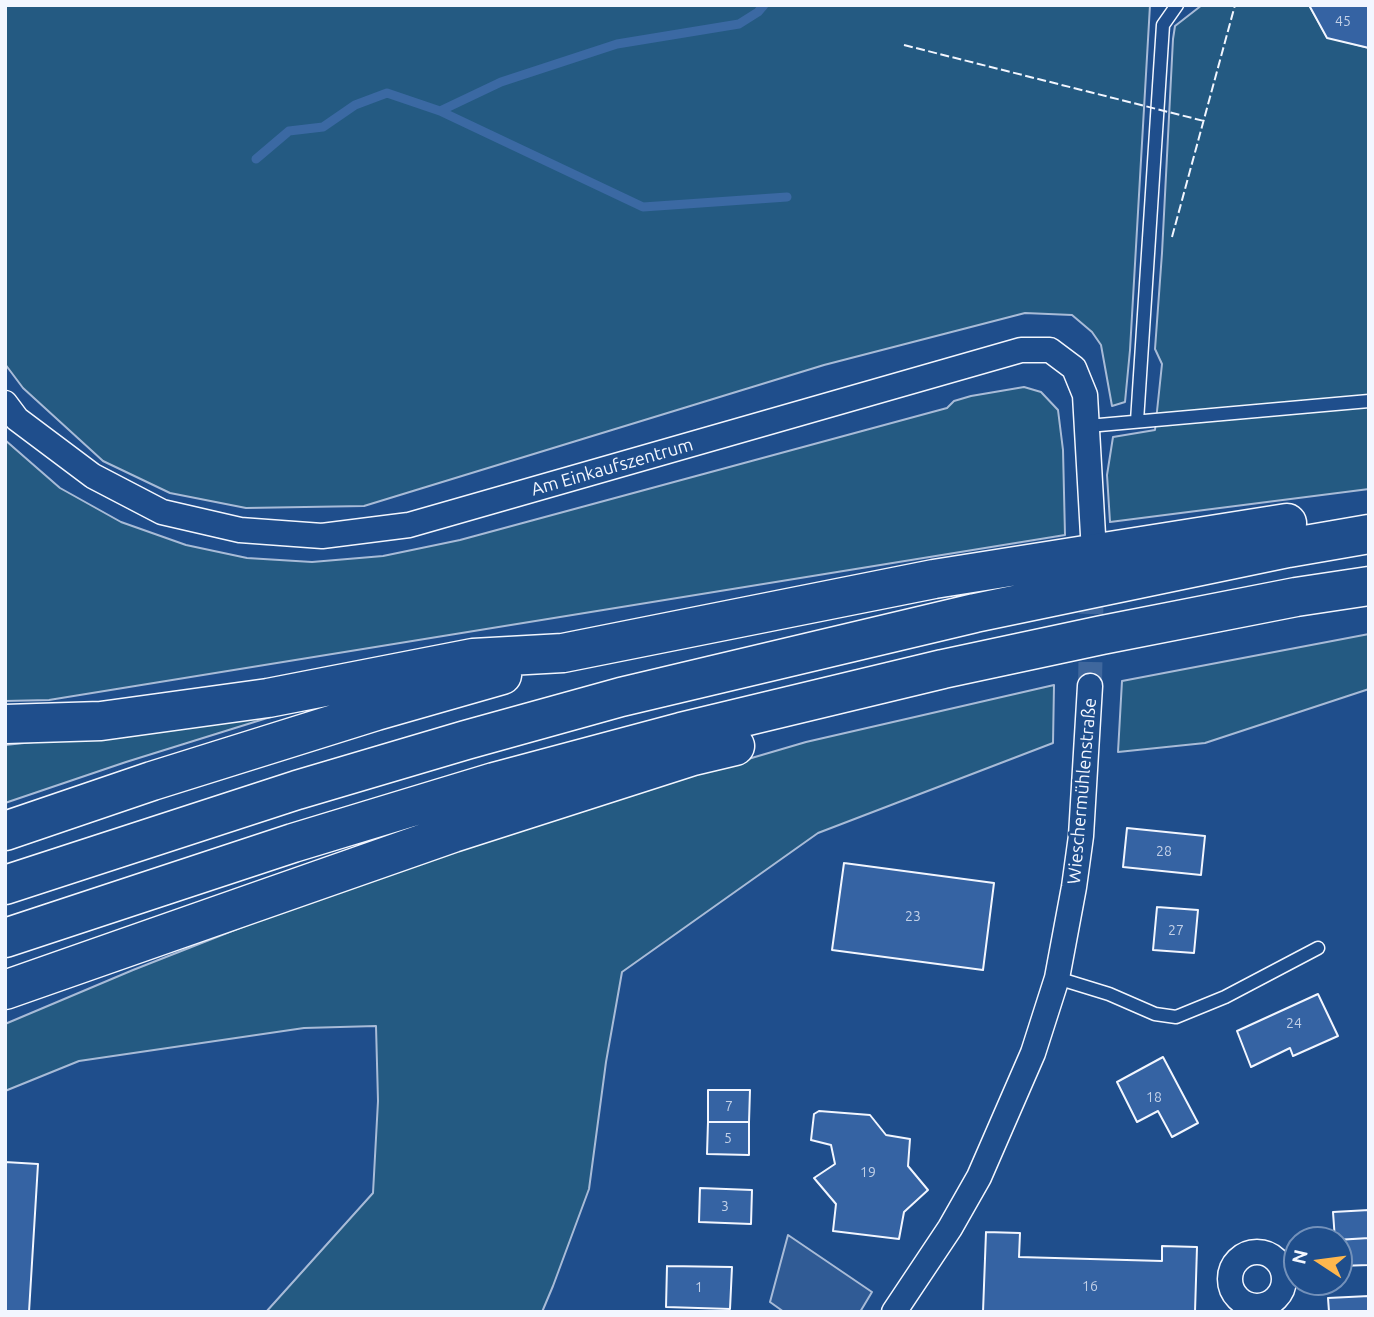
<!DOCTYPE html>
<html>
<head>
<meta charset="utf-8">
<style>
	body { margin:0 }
	#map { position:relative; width:1374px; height:1317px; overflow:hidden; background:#1f4e8c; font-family:Ubuntu,sans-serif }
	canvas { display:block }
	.frame { position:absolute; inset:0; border:7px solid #f2f6ff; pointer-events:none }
	.north { position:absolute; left:1283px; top:1226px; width:70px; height:70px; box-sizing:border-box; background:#1f4e8c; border:2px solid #7391ba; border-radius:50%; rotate:283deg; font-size:19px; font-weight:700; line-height:28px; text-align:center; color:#f2f6ff }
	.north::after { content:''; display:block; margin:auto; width:24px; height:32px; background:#ffb74d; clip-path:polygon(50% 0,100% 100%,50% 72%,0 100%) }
</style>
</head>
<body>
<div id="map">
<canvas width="1374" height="1317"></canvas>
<div class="frame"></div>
<div class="north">N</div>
</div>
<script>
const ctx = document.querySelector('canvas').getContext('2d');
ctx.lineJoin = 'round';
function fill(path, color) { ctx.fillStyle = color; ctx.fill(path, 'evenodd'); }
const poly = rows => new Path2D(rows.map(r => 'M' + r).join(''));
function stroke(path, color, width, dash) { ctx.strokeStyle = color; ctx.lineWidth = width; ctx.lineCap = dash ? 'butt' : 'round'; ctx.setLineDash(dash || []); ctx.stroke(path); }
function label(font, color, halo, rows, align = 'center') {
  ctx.font = font + ' Ubuntu,sans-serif'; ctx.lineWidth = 5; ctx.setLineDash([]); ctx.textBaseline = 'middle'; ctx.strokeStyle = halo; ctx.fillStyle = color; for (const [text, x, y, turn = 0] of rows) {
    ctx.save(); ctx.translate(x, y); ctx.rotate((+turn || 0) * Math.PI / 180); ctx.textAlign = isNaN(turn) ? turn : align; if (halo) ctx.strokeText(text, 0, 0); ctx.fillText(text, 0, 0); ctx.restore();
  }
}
const green = poly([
	[5,5,1150,5,1130,350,1125,402,1112,406,1101,345,1092,332,1072,315,1025,313,824,365,364,506,246,508,170,493,103,461,23,388,5,364,5,5],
	[1202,5,1309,5,1327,37,1369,48,1369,489,1110,522,1107,475,1113,437,1155,430,1162,364,1155,349,1162,253,1173,39,1175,26,1202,5],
	[1024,387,1041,392,1058,410,1063,450,1065,535,49,700,5,701,5,440,60,488,121,522,186,545,247,558,312,562,383,556,460,540,947,408,954,401,971,396,1024,387],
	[1369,634,1369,689,1205,743,1118,752,1122,681,1369,634],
	[1054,685,1053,743,818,833,622,972,606,1062,589,1189,553,1286,542,1312,266,1312,373,1193,378,1101,376,1026,304,1028,79,1061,5,1091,5,1024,133,970,349,885,629,794,806,742,1054,685],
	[341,695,126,762,5,803,5,745,120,733,341,695]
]);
const parking = poly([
	[788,1235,872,1292,860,1312,784,1312,770,1302,788,1235]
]);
const stream = poly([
	[440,111,501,82,617,44,739,24,758,12,764,5],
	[256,159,289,131,323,127,355,105,387,93,440,111,643,207,787,197]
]);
const building = poly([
	[1309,5,1369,5,1369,48,1327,38,1309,5],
	[1127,828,1205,836,1201,875,1123,867,1127,828],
	[844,863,994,883,983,970,832,950,844,863],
	[1157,907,1198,910,1194,953,1153,950,1157,907],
	[1318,994,1338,1036,1293,1056,1290,1048,1251,1067,1237,1031,1318,994],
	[1163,1057,1198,1123,1172,1137,1158,1111,1137,1122,1117,1082,1163,1057],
	[708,1090,750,1090,749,1122,708,1122,708,1090],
	[819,1111,870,1115,886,1135,910,1139,908,1166,928,1190,904,1212,899,1239,833,1231,836,1204,814,1178,835,1164,831,1145,811,1140,814,1114,819,1111],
	[708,1122,749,1122,749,1155,707,1154,708,1122],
	[5,1162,38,1164,29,1312,5,1312,5,1162],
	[700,1188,752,1190,751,1224,699,1222,700,1188],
	[1369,1210,1369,1238,1335,1240,1333,1212,1369,1210],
	[986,1232,1020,1233,1019,1257,1162,1261,1162,1246,1197,1247,1195,1312,983,1312,986,1232],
	[1369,1238,1369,1265,1339,1266,1339,1240,1337,1240,1369,1238],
	[667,1266,732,1267,730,1309,666,1307,667,1266],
	[1369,1296,1369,1312,1329,1312,1328,1298,1369,1296]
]);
const minorTunnel = poly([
	[1090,686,1092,575]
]);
const service = poly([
	[1137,421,1163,25,1177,5],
	[1088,426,1369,401],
	[1057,978,1109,994,1155,1014,1176,1017,1225,997,1318,948]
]);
const minor = poly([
	[5,403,17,419,93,476,162,512,240,530,322,536,409,525,1021,350,1050,350,1074,368,1085,395,1093,535],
	'1230 1279a27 27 0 1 1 54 0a27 27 0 1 1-54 0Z',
	[894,1312,950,1228,979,1177,1033,1053,1057,978,1074,887,1081,836,1090,686]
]);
const motorway = poly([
	[5,724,101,721,268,698,473,658,563,653,934,579,1287,523],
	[5,831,152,781,376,711,502,675],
	[5,885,297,790,466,740,621,697,975,613,1288,548,1369,534],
	[5,938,293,843,494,782,681,732,943,669,1102,635,1296,597,1369,586],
	[5,990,453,833,693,756,735,746]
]);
const fence = poly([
	[904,45,1204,121],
	[1172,237,1235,5]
]);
const numberNames = [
	["45",1343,21],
	["28",1164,851],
	["23",913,916],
	["27",1176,930],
	["24",1294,1023],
	["18",1154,1097],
	["7",729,1106],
	["5",728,1138],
	["19",868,1172],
	["3",725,1206],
	["16",1090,1286],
	["1",699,1287]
];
const streetNames = [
	["Am Einkaufszentrum",612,467,-16],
	["Wieschermühlenstraße",1082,791,-85]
];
fill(green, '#245a82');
stroke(green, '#a8bbd7', 2);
fill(parking, '#305b95');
stroke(parking, '#a8bbd7', 2);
stroke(stream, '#3b69a3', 9);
fill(building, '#3563a3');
stroke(building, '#f2f6ff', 2);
stroke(minorTunnel, '#3f679d', 24, [24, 12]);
stroke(service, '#f2f6ff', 15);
stroke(minor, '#f2f6ff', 27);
stroke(motorway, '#f2f6ff', 41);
stroke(service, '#1f4e8c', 12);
stroke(minor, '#1f4e8c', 24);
stroke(motorway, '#1f4e8c', 38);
stroke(fence, '#f2f6ff', 2, [9, 3.5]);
label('14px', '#c3d1e8', null, numberNames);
label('18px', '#f2f6ff', '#1f4e8c', streetNames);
</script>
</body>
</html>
